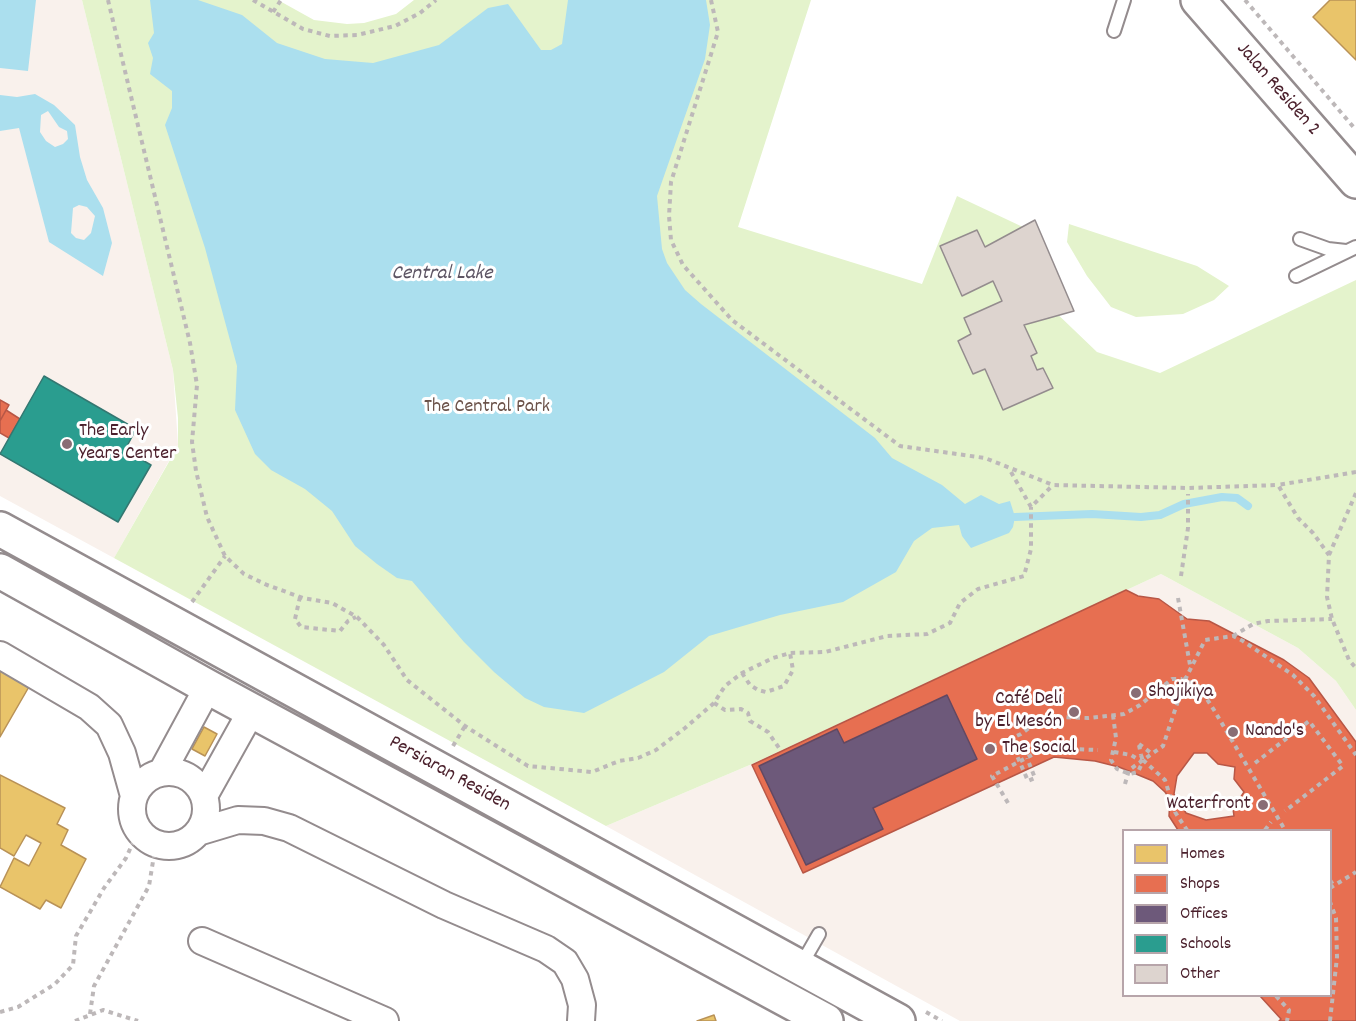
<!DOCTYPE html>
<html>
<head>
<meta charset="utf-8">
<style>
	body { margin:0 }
	#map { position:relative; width:1356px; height:1021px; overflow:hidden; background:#fff; font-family:Dekko,sans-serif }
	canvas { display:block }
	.legend { position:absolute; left:1122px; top:829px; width:210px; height:168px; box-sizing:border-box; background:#fff; border:2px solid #b7a5aa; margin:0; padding:8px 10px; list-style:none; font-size:18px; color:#4a1f2b }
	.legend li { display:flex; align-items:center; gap:12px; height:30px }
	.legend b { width:30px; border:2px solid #b7a5aa }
</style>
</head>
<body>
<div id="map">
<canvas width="1356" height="1021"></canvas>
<ul class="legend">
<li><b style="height:16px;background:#e9c46a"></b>Homes</li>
<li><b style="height:16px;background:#e76f51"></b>Shops</li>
<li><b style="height:16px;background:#6d597a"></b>Offices</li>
<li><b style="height:16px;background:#2a9d8f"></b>Schools</li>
<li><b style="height:16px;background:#ddd4cf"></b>Other</li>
</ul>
</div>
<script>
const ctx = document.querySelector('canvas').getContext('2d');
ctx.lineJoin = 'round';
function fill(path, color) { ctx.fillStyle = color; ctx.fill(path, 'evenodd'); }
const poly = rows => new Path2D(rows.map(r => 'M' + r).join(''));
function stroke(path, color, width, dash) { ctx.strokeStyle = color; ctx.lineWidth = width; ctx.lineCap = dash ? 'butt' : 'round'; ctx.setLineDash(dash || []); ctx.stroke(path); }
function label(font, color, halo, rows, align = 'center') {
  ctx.font = font + ' Dekko,sans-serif'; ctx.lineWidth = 6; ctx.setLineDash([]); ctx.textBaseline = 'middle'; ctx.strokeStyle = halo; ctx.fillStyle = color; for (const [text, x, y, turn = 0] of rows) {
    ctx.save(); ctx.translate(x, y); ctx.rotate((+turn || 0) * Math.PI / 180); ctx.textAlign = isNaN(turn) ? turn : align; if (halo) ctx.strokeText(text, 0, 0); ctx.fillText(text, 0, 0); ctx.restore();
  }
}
const built = poly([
	[0,0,82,0,173,370,178,445,114,558,0,496],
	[1161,574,1298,648,1336,681,1356,710,1356,1021,960,1021,606,826,752,764],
	[1124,830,1330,830,1330,996,1124,996]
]);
const green = poly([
	[82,0,278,0,314,20,347,24,364,23,396,14,414,0,811,0,738,227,922,284,957,196,1025,228,1049,306,1097,352,1160,373,1356,280,1356,710,1336,681,1298,648,1161,574,752,764,606,826,114,558,178,446,178,418,173,370],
	[1069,224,1197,266,1229,286,1214,300,1183,314,1136,317,1111,307,1087,276,1067,242]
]);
const water = poly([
	[0,0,36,0,28,71,0,68],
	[150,0,198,0,242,15,277,43,325,59,373,63,439,45,488,8,508,4,541,50,551,50,562,44,568,0,706,0,710,25,705,59,657,196,662,249,667,263,685,290,701,304,875,438,892,458,942,485,965,504,981,495,999,504,1010,501,1015,517,1013,527,1009,533,971,548,962,536,959,525,932,528,914,541,896,572,843,602,780,615,709,636,664,672,584,713,544,707,525,698,494,672,464,642,412,581,397,578,377,564,355,546,332,511,305,489,271,470,255,454,235,410,237,366,205,248,165,125,172,108,172,91,150,74,153,58,148,43,154,33],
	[35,94,54,105,75,125,80,157,87,180,103,208,112,243,103,276,49,242,19,128,0,131,0,95,17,97],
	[48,111,59,127,67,131,68,139,63,144,55,147,46,141,40,132,41,115],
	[79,205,87,207,95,216,91,233,84,240,76,238,71,233,73,208]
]);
const homes = poly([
	[1330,0,1356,0,1356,60,1313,17,1330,0],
	[0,668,30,685,0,737,0,668],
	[204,727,217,734,205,756,192,749,204,727],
	[0,775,65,808,57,824,68,830,61,845,86,859,61,908,46,900,40,909,0,887,14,858,29,866,41,843,26,835,14,856,0,848,0,775],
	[714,1015,716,1021,697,1021,714,1015]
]);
const shops = poly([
	[0,400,9,405,0,421,0,400],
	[6,410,20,419,9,438,0,433,0,421,6,410],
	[1126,590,1138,596,1159,599,1187,619,1209,621,1284,660,1309,678,1356,742,1356,1021,1279,1021,1281,1019,1260,996,1330,996,1330,830,1178,830,1169,816,1170,799,1165,792,1153,781,1119,767,1095,761,1054,757,803,873,752,765,1126,590],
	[1194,753,1207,753,1218,764,1235,767,1234,779,1244,792,1233,809,1234,816,1206,820,1186,813,1174,794,1177,776,1194,753]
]);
const offices = poly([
	[947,695,977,759,873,808,883,829,806,865,759,766,837,729,844,743,947,695]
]);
const schools = poly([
	[44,376,136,429,125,450,151,465,118,522,0,454,44,376]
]);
const stream = poly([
	[1015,517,1092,514,1141,517,1160,515,1184,504,1222,497,1237,498,1248,506]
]);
const building = poly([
	[1035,220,1074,311,1024,325,1037,353,1031,356,1037,370,1043,368,1053,388,1003,410,985,369,973,374,958,341,971,334,964,318,1002,301,993,281,962,296,940,246,977,230,985,247,1035,220]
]);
const path = poly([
	[108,0,190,343,197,385,192,442,196,471,207,517,225,556,244,574,267,585,303,598,332,603,357,617,384,645,407,680,465,726,528,766,592,772,619,761,638,758,656,750,685,728,714,703,725,686,742,673,773,658,790,653,825,652,887,636,927,634,950,623,960,603,978,589,1024,576,1031,549,1031,507],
	[253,0,303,29,330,36,357,35,395,26,420,13,436,0],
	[711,0,718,32,671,182,669,216,671,240,683,265,732,320,900,446,985,458,1053,485,1188,488,1278,485],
	[1245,0,1356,130],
	[273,12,281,0],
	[1011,472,1031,507,1053,485],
	[1356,472,1278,485,1298,518,1313,533,1329,555,1327,597,1332,619,1349,660,1356,668],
	[1329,555,1356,493],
	[1181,576,1188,528,1188,494],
	[300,597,295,619,301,627,340,631,348,621,356,617],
	[1178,598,1190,665],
	[192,602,225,556],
	[1233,636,1253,624,1268,621,1332,619],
	[742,673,750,685,758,690,766,692,784,686,793,670,790,653],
	[1185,680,1205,640,1233,636,1243,641,1293,675,1314,696,1356,755],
	[1189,682,1197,684,1214,710,1285,830],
	[714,703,725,710,741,709,748,713,750,721,768,732,779,748],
	[1113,715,1116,738,1111,760,1117,769,1130,774,1138,772,1143,761],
	[1010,739,1014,749],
	[1139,744,1151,753],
	[1139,745,1141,755],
	[453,746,465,726],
	[984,750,1021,734,1033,725,1060,717,1088,718,1124,714,1140,705,1172,679,1182,679],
	[1114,752,1131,755,1141,761],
	[1143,760,1165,780,1175,812,1187,830],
	[1255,763,1309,721,1343,766,1285,811],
	[1025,774,1028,781,1035,778,1027,758],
	[1125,784,1129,770,1163,746,1186,677],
	[1008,803,992,776,1045,748,1098,750],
	[1265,830,1271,822],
	[1330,880,1334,886],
	[1330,888,1356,872],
	[1276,996,1289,1010,1287,1021],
	[0,1012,18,1007,55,984,73,965,76,936,104,888,126,858,139,829],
	[926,1012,942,1021],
	[90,1014,94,986,149,886,156,843],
	[75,1021,103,1010,138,1021],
	[1330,1021,1337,957,1336,918,1330,902]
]);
const lane = poly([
	[1114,31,1124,0],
	[1300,239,1328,249,1346,251],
	[1296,276,1356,247],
	[800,967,819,934]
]);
const street = poly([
	[0,655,89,707,109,725,122,753,134,796],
	[162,772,208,687],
	'132 809a37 37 0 1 1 74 0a37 37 0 1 1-74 0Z',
	[204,796,252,710],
	[198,832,238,820,264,821,289,828,444,905,546,949,565,962,575,979,582,1005,581,1021],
	[202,941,385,1021]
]);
const secondary = poly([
	[1198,0,1356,181],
	[0,529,898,1021],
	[0,571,208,687,826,1021]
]);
const pathBridge = poly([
	[1182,679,1189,682],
	[1014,749,1025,774],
	[1141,755,1143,761]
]);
const markers = [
	[67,444,6,"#896d75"],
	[1136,693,6,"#896d75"],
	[1074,712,6,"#896d75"],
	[1233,732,6,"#896d75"],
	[990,749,6,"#896d75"],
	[1263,805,6,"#896d75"]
];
const streetNames = [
	["Jalan Residen 2",1277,90,49],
	["Persiaran Residen",449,775,29]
];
const parkNames = [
	["The Central Park",487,408]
];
const poiNames = [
	["The Early",79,432],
	["Years Center",79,455],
	["Shojikiya",1148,693],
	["Café Deli",1062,700,"right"],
	["by El Mesón",1062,723,"right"],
	["Nando's",1245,732],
	["The Social",1002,749],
	["Waterfront",1251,805,"right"]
];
const waterNames = [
	["Central Lake",442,275]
];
fill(built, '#f9f1ec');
fill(green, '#e4f3cc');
fill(water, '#abdfee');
fill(homes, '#e9c46a');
stroke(homes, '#b99257', 1.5);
fill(shops, '#e76f51');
stroke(shops, '#b85746', 1.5);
fill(offices, '#6d597a');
stroke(offices, '#624862', 1.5);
fill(schools, '#2a9d8f');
stroke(schools, '#347771', 1.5);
stroke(stream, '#abdfee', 8);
fill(building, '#ddd4cf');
stroke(building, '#948c8e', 1.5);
stroke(lane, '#948c8e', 16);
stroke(street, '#948c8e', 30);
stroke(secondary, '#948c8e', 38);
stroke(path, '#bdb8b9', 4, [4.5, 4.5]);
stroke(lane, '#fff', 12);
stroke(street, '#fff', 26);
stroke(secondary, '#fff', 33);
stroke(pathBridge, '#bdb8b9', 4, [4.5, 4.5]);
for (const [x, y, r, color] of markers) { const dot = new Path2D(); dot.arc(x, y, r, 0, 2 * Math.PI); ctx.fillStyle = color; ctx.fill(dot); stroke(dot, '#fff', 2); }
label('20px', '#4a1f2b', '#fff', streetNames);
label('20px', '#6b5249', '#fff', parkNames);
label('20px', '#4a1f2b', '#fff', poiNames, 'left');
label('italic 21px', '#5c5463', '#fff', waterNames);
</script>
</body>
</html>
